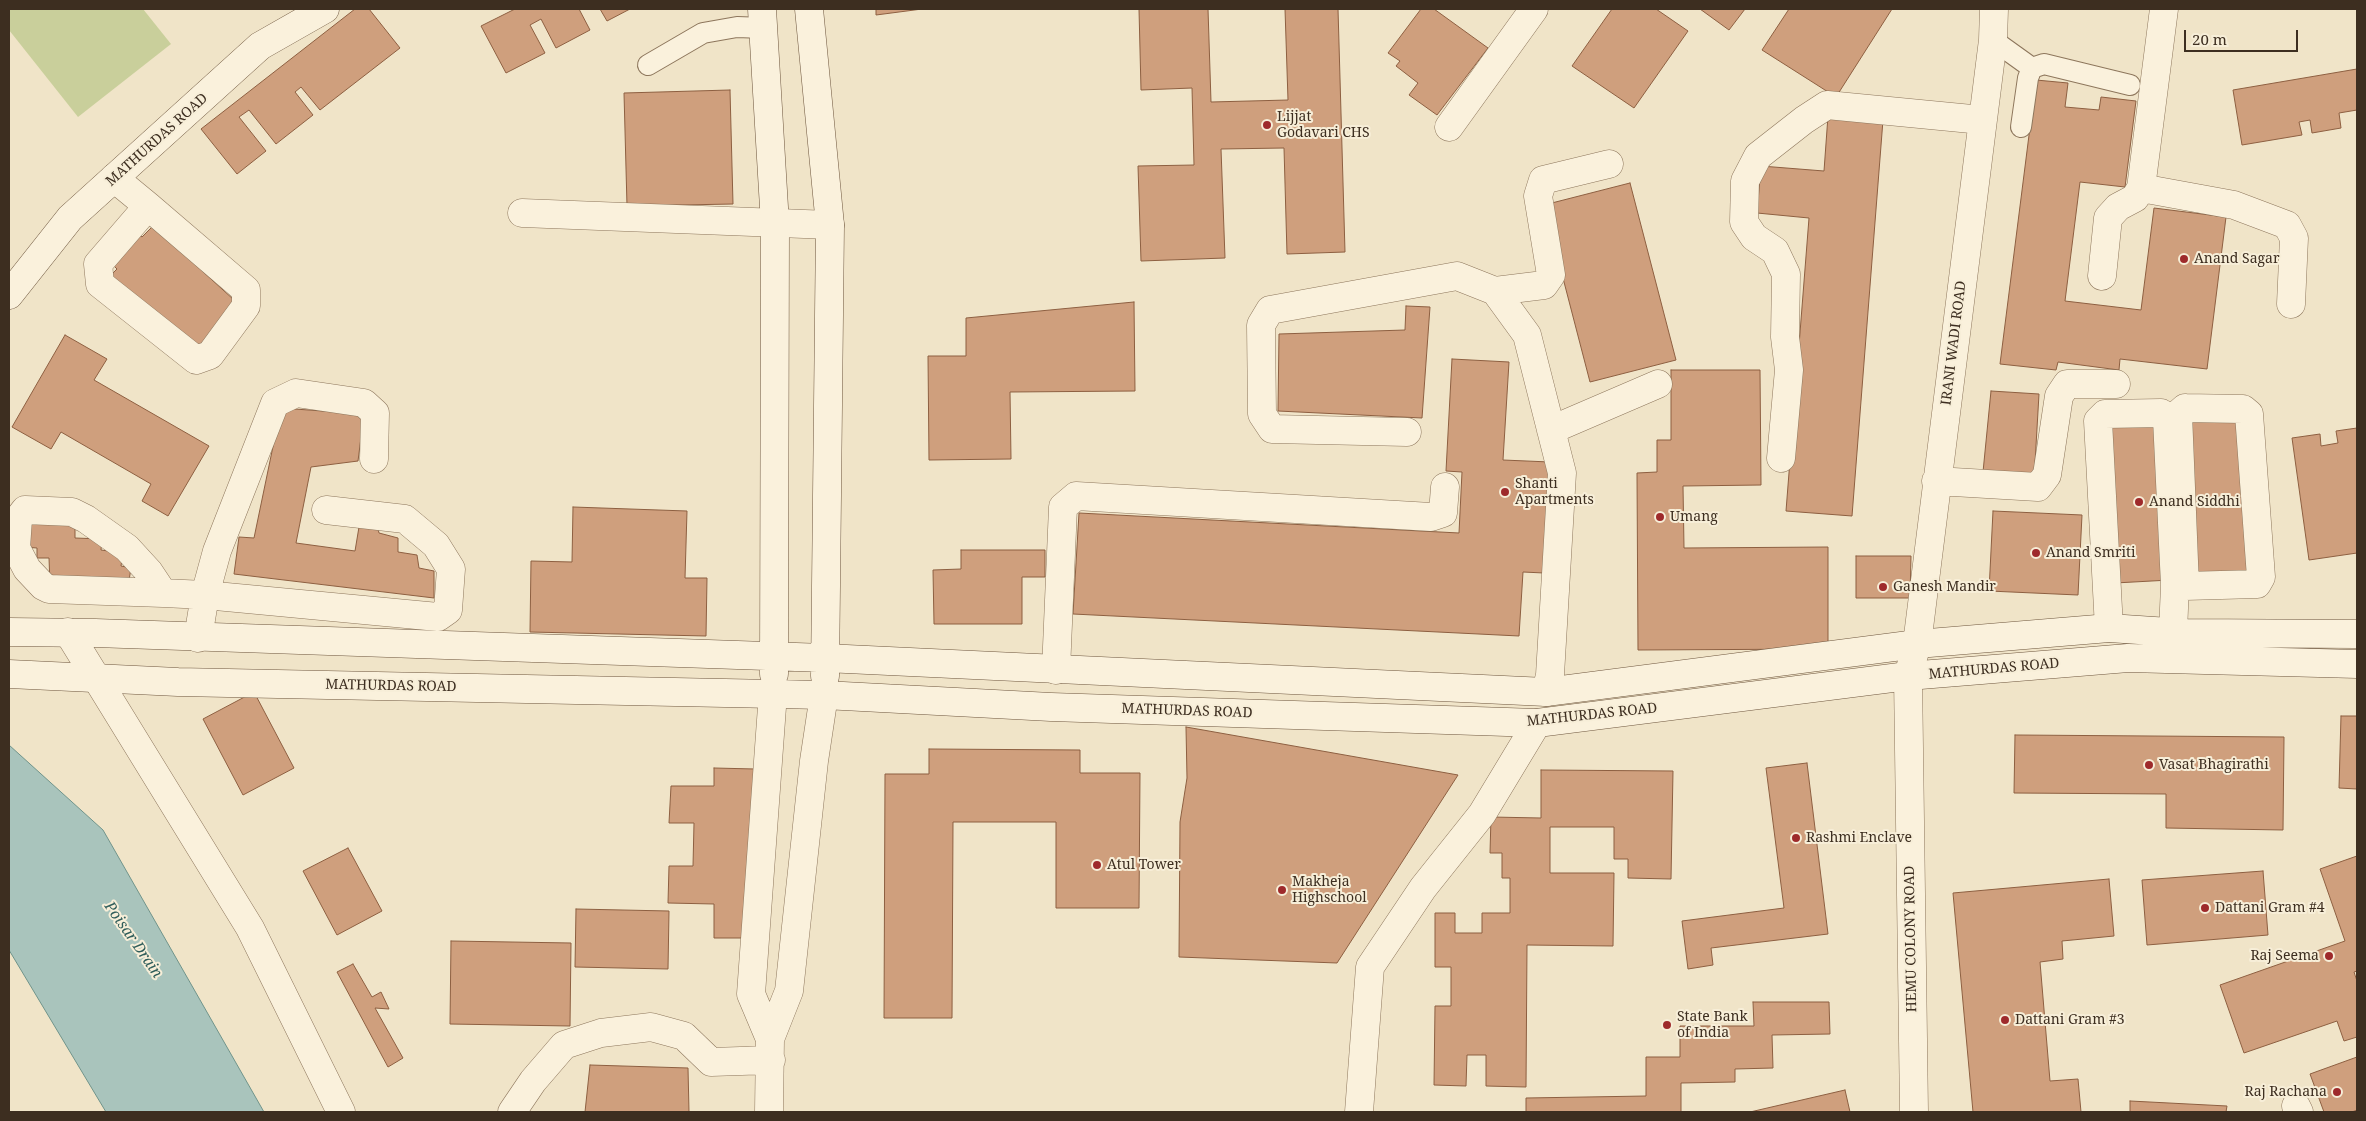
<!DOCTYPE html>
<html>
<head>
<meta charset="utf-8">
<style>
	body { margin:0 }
	#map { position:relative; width:2366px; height:1121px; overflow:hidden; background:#f0e4c8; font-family:"Noto Serif",serif }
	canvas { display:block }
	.frame { position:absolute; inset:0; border:10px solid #3d2e20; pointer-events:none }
	.scale { position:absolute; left:2184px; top:30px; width:114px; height:22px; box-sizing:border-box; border:2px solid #3d2e20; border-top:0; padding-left:6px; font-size:15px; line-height:18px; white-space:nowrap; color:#3d2e20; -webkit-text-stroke:4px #f7eed8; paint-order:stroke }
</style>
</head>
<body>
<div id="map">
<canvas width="2366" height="1121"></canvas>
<div class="frame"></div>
<div class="scale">20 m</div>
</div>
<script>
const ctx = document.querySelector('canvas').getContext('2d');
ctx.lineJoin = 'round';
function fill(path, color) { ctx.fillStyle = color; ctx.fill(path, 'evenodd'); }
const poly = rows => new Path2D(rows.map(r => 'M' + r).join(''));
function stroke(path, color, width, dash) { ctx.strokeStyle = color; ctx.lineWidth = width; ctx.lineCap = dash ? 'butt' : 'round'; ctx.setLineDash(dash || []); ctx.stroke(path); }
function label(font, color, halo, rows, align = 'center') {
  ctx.font = font + ' "Noto Serif",serif'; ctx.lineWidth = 4; ctx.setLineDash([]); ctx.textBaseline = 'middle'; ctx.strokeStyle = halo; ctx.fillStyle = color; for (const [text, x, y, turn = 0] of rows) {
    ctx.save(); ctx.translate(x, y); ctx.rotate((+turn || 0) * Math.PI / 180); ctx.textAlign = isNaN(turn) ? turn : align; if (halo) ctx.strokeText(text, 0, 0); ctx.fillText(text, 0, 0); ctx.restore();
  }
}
const green = poly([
	[9,9,143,9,171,44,78,117,9,30]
]);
const water = poly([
	[9,745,103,830,264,1112,106,1112,9,950,9,745]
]);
const building = poly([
	[355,9,369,9,400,48,320,110,301,87,295,92,313,115,276,144,249,110,239,117,266,151,237,174,201,129,355,9],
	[515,9,579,9,590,30,556,48,541,19,530,25,545,53,506,73,481,26,515,9],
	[600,9,630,9,607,21,600,9],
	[876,9,922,9,876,15,876,9],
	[1139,9,1208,9,1211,102,1288,100,1285,9,1338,9,1345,252,1287,254,1284,148,1221,149,1225,258,1141,261,1138,166,1194,165,1192,88,1141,90,1139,9],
	[1421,9,1434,9,1488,48,1437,115,1409,95,1418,83,1396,66,1400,61,1388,53,1421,9],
	[1612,9,1656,9,1688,31,1634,108,1572,66,1612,9],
	[1700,9,1745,9,1729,30,1700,9],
	[1789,9,1892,9,1836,97,1762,50,1789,9],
	[2357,69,2357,110,2339,113,2341,128,2312,133,2310,120,2299,122,2302,135,2242,145,2233,90,2357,69],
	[2036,80,2068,83,2065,107,2099,110,2101,97,2136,101,2125,187,2080,182,2065,301,2141,310,2154,208,2226,217,2207,369,2120,359,2119,370,2058,362,2056,370,2000,364,2036,80],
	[730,90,733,204,627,206,624,93,730,90],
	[1828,116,1883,120,1852,516,1786,511,1809,218,1757,213,1761,166,1824,171,1828,116],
	[1630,183,1676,360,1590,382,1544,205,1630,183],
	[153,226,234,300,199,347,107,279,117,269,109,261,132,229,142,237,153,226],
	[1134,302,1135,391,1010,392,1011,459,929,460,928,356,966,356,966,318,1134,302],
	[1406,306,1430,307,1422,418,1278,411,1279,334,1405,330,1406,306],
	[65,335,107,359,94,380,209,446,168,516,142,501,151,484,61,432,51,449,12,427,65,335],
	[1452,359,1509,362,1503,460,1550,462,1544,573,1523,572,1519,636,1073,614,1079,513,1459,533,1462,472,1446,471,1452,359],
	[1671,370,1760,370,1761,485,1683,486,1684,548,1828,547,1828,649,1638,650,1637,473,1657,472,1657,440,1671,440,1671,370],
	[1991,391,2039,394,2034,480,1983,472,1991,391],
	[281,408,364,414,358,461,311,467,296,543,355,551,360,521,376,521,379,533,398,538,398,552,417,555,419,568,434,571,434,598,234,574,239,537,254,538,281,408],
	[2245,418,2253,575,2197,576,2182,421,2245,418],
	[2163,422,2170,580,2115,583,2108,424,2163,422],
	[2357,428,2357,553,2309,560,2292,438,2320,434,2321,446,2338,443,2336,431,2357,428],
	[573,507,687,511,685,578,707,578,706,636,530,632,531,561,572,562,573,507],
	[1993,511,2082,515,2078,595,1989,591,1993,511],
	[25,521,75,522,75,538,102,539,101,550,123,553,121,566,131,568,128,587,50,585,49,558,37,558,37,548,24,547,25,521],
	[961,550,1045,550,1045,577,1022,577,1022,624,934,624,933,570,961,569,961,550],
	[1856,556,1911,556,1910,598,1856,598,1856,556],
	[254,692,294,768,243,795,203,719,254,692],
	[2341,716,2357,716,2357,789,2339,788,2341,716],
	[1186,727,1458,775,1337,963,1179,957,1180,822,1187,778,1186,727],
	[2015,735,2284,737,2283,830,2166,828,2166,794,2014,793,2015,735],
	[929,749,1080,750,1080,773,1140,773,1139,908,1056,908,1056,822,953,822,952,1018,884,1018,885,774,929,774,929,749],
	[1807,763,1828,934,1711,948,1713,965,1688,969,1682,921,1784,908,1766,768,1807,763],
	[714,768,755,769,751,938,714,938,714,904,668,903,669,866,693,866,694,823,669,823,671,786,714,786,714,768],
	[1541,770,1673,771,1671,879,1628,878,1628,859,1614,859,1614,827,1550,827,1550,873,1614,873,1613,946,1527,945,1526,1087,1486,1086,1486,1055,1467,1055,1466,1086,1434,1085,1435,1006,1451,1006,1451,967,1435,967,1435,913,1455,913,1455,933,1482,933,1482,913,1510,913,1510,878,1502,878,1502,853,1490,853,1491,817,1541,818,1541,770],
	[348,848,382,911,337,935,303,871,348,848],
	[2357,856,2357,971,2354,972,2357,981,2357,1037,2344,1041,2337,1021,2244,1053,2220,985,2345,941,2320,869,2357,856],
	[2263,871,2268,935,2147,945,2142,880,2263,871],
	[2109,879,2114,936,2062,941,2063,959,2040,962,2050,1081,2078,1079,2081,1112,1973,1112,1953,893,2109,879],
	[576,909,669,911,668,969,575,967,576,909],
	[451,941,571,943,570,1026,450,1024,451,941],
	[353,964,372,997,381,992,389,1009,375,1008,403,1058,388,1067,337,972,353,964],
	[1753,1002,1829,1002,1830,1034,1772,1035,1773,1068,1735,1069,1735,1082,1681,1083,1681,1112,1526,1112,1526,1098,1646,1096,1646,1057,1680,1057,1680,1026,1754,1026,1753,1002],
	[2357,1057,2357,1110,2352,1112,2324,1112,2310,1074,2357,1057],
	[590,1065,688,1068,689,1112,585,1112,590,1065],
	[1845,1090,1850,1112,1750,1112,1845,1090],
	[2130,1101,2227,1106,2226,1112,2130,1112,2130,1101]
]);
const lane = poly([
	[1993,40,2032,68,2044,64,2130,85],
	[648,65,703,33,737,27,764,28],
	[2021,127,2028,78,2032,68]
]);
const street = poly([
	[1449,127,1534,9],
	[114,178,148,206,246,290,246,306,210,355,196,360,100,284,98,264,148,206],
	[2141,188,2234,205,2287,225,2294,238,2291,304],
	[522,213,830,225],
	[2102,276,2108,218,2118,207,2135,198,2141,188,2164,9],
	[1495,291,1544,285,1551,275,1538,196,1543,180,1609,164],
	[2185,408,2243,409,2249,414,2261,577,2257,584,2185,586,2178,414,2185,408],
	[1551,430,1658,384],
	[1407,432,1272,429,1262,414,1261,325,1270,310,1457,276,1495,291,1527,335,1562,473,1550,675,1546,692],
	[1781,458,1789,370,1785,337,1786,274,1775,251,1754,237,1744,222,1745,181,1758,156,1804,120,1827,105,1982,120],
	[1936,481,2038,487,2047,475,2059,396,2067,384,2116,384],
	[163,593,149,572,127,548,86,519,72,512,25,510,18,519,16,548,27,569,43,586,49,589,163,593,205,595,438,617,448,610,451,569,436,545,405,519,326,510],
	[2109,628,2098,421,2105,414,2161,413,2167,419,2175,585,2173,632],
	[68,632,250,928,341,1112],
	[198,638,205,595,217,551,275,403,296,393,364,403,375,413,374,459],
	[1056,670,1063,507,1076,496,1431,517,1443,513,1445,487],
	[770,1039,789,991,814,761,824,695],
	[2296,1106,2299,1112],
	[512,1112,533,1081,564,1045,601,1033,651,1027,684,1036,711,1062,771,1060],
	[769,1112,770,1039,751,994,773,693],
	[1359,1112,1370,967,1423,888,1482,814,1537,723],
	[1914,1112,1908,676,1917,644,1993,40,1994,9]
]);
const secondary = poly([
	[762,9,775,224,774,674],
	[809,9,830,225,825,676],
	[9,295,70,218,260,46,325,9],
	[9,632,95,633,825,658,1546,692,1917,644,2109,628,2184,633,2357,634],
	[9,674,178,682,824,695,1051,707,1537,723,1908,676,2128,658,2357,664]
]);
const markers = [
	[1267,125,5,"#9e2a2b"],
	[2184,259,5,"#9e2a2b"],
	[1505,492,5,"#9e2a2b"],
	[2139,502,5,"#9e2a2b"],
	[1660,517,5,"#9e2a2b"],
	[2036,553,5,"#9e2a2b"],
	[1883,587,5,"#9e2a2b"],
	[2149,765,5,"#9e2a2b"],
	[1796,838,5,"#9e2a2b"],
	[1097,865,5,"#9e2a2b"],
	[1282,890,5,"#9e2a2b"],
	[2205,908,5,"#9e2a2b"],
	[2329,956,5,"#9e2a2b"],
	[2005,1020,5,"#9e2a2b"],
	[1667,1025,5,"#9e2a2b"],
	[2337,1092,5,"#9e2a2b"]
];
const poiNames = [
	["Lijjat",1277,117],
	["Godavari CHS",1277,133],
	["Anand Sagar",2194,259],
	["Shanti",1515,484],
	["Apartments",1515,500],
	["Anand Siddhi",2149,502],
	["Umang",1670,517],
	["Anand Smriti",2046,553],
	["Ganesh Mandir",1893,587],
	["Vasat Bhagirathi",2159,765],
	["Rashmi Enclave",1806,838],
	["Atul Tower",1107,865],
	["Makheja",1292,882],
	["Highschool",1292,898],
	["Dattani Gram #4",2215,908],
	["Raj Seema",2319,956,"right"],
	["State Bank",1677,1017],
	["of India",1677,1033],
	["Dattani Gram #3",2015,1020],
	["Raj Rachana",2327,1092,"right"]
];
const streetNames = [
	["MATHURDAS ROAD",157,140,-42],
	["IRANI WADI ROAD",1954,343,-83],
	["MATHURDAS ROAD",1994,669,-5],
	["MATHURDAS ROAD",391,686,1],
	["MATHURDAS ROAD",1187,711,2],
	["MATHURDAS ROAD",1592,715,-6],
	["HEMU COLONY ROAD",1911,939,-91]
];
const waterNames = [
	["Poisar Drain",133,940,55]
];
fill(green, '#c9cf9b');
fill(water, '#a9c4bc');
stroke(water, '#6f938a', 1);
fill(building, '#cf9f7d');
stroke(building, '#8d5f41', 1);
stroke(lane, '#8d765c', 22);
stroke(street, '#8d765c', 29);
stroke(secondary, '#6f573f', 29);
stroke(lane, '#faf1dc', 20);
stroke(street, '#faf1dc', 28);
stroke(secondary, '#faf1dc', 28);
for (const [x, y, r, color] of markers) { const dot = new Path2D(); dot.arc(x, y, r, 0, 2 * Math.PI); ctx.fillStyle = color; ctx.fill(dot); stroke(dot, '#f7eed8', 2); }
label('14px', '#3d2e20', '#f7eed8', poiNames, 'left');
label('14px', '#3d2e20', '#f7eed8', streetNames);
label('italic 15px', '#2f5d5a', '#f7eed8', waterNames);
</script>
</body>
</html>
